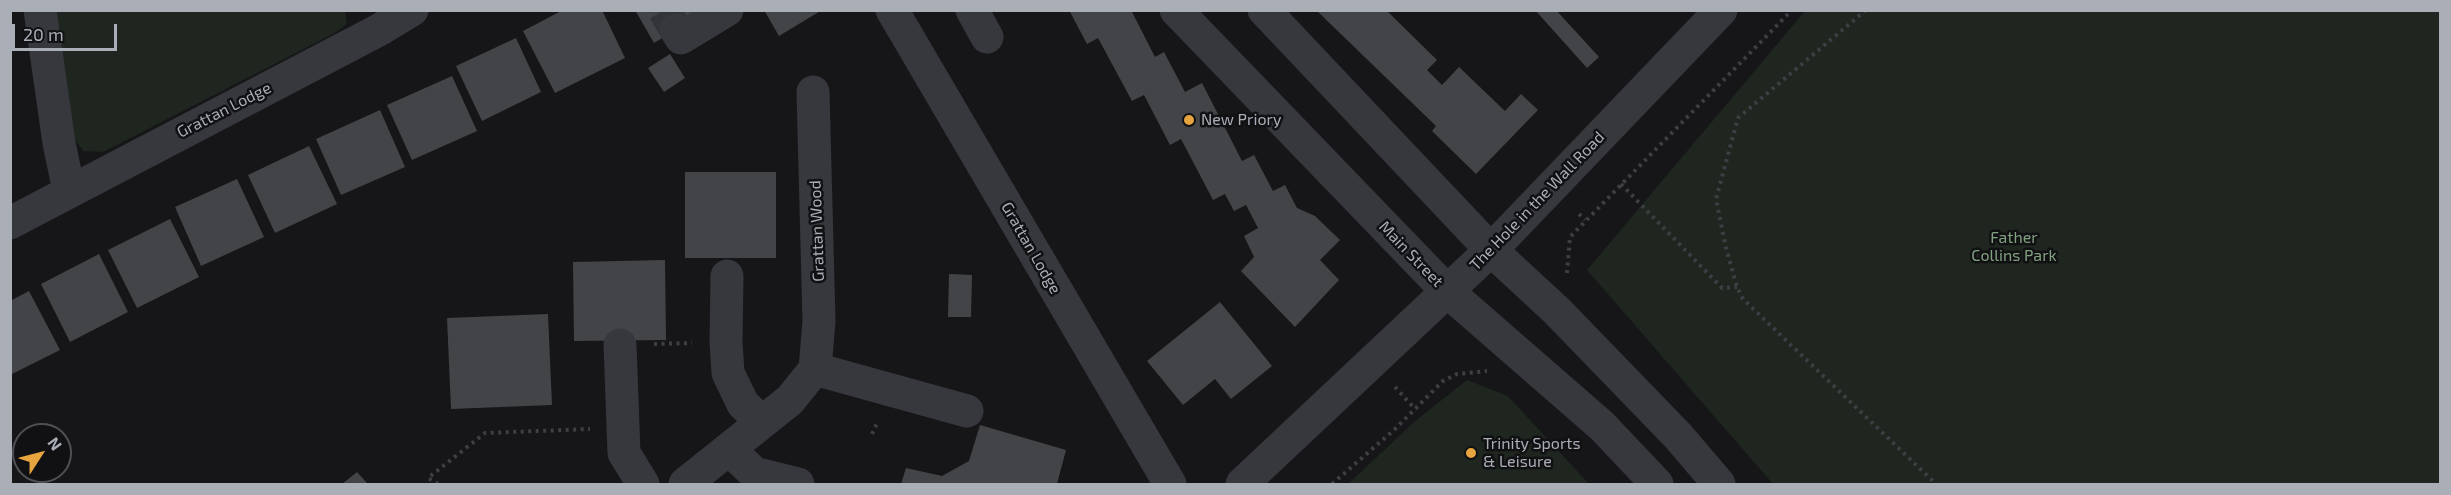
<!DOCTYPE html>
<html>
<head>
<meta charset="utf-8">
<style>
	body { margin:0 }
	#map { position:relative; width:2451px; height:495px; overflow:hidden; background:#161618; font-family:"Exo 2",sans-serif }
	canvas { display:block }
	.frame { position:absolute; inset:0; border:12px solid #a9aeb7; pointer-events:none }
	.north { position:absolute; left:12px; top:423px; width:60px; height:60px; box-sizing:border-box; background:#111113; border:2px solid #4e5055; border-radius:50%; rotate:54deg; font-size:16px; font-weight:700; line-height:24px; text-align:center; color:#a9aeb7 }
	.north::after { content:''; display:block; margin:auto; width:21px; height:27px; background:#e7a43f; clip-path:polygon(50% 0,100% 100%,50% 72%,0 100%) }
	.scale { position:absolute; left:12px; top:24px; width:105px; height:27px; box-sizing:border-box; border:3px solid #a9aeb7; border-top:0; padding-left:8px; font-size:18px; line-height:21px; white-space:nowrap; color:#a9aeb7; -webkit-text-stroke:4px #111113; paint-order:stroke }
</style>
</head>
<body>
<div id="map">
<canvas width="2451" height="495"></canvas>
<div class="frame"></div>
<div class="north">N</div>
<div class="scale">20 m</div>
</div>
<script>
const ctx = document.querySelector('canvas').getContext('2d');
ctx.lineJoin = 'round';
function fill(path, color) { ctx.fillStyle = color; ctx.fill(path, 'evenodd'); }
const poly = rows => new Path2D(rows.map(r => 'M' + r).join(''));
function stroke(path, color, width, dash) { ctx.strokeStyle = color; ctx.lineWidth = width; ctx.lineCap = dash ? 'butt' : 'round'; ctx.setLineDash(dash || []); ctx.stroke(path); }
function label(font, color, halo, rows, align = 'center') {
  ctx.font = font + ' "Exo 2",sans-serif'; ctx.lineWidth = 5; ctx.setLineDash([]); ctx.textBaseline = 'middle'; ctx.strokeStyle = halo; ctx.fillStyle = color; for (const [text, x, y, turn = 0] of rows) {
    ctx.save(); ctx.translate(x, y); ctx.rotate((+turn || 0) * Math.PI / 180); ctx.textAlign = isNaN(turn) ? turn : align; if (halo) ctx.strokeText(text, 0, 0); ctx.fillText(text, 0, 0); ctx.restore();
  }
}
const green = poly([
	[345,10,347,24,333,34,103,152,83,151,70,131,53,11],
	[1805,11,2440,11,2440,484,1773,484,1587,270],
	[1467,380,1508,396,1589,484,1348,484,1414,422]
]);
const building = poly([
	[563,10,602,10,625,58,555,93,523,31],
	[635,10,708,10,654,43],
	[764,10,822,10,779,36],
	[1069,10,1131,10,1155,57,1164,52,1185,92,1202,83,1242,161,1254,155,1273,191,1285,185,1297,208,1315,216,1340,240,1320,260,1339,280,1295,327,1241,271,1254,257,1244,236,1258,228,1246,205,1234,211,1225,194,1213,200,1181,139,1170,145,1144,95,1132,101,1098,38,1087,44],
	[1316,10,1386,10,1437,60,1427,70,1442,85,1459,67,1505,111,1521,94,1538,110,1476,174,1432,131,1436,126],
	[1535,10,1556,10,1599,57,1587,68],
	[516,38,541,92,482,121,456,66],
	[670,54,685,78,664,92,648,68],
	[452,76,477,131,412,160,387,105],
	[380,110,405,167,341,195,316,139],
	[309,146,337,204,275,233,248,175],
	[685,172,776,172,776,258,685,258],
	[237,179,264,237,201,266,175,207],
	[170,219,199,277,137,308,108,250],
	[99,254,128,312,70,342,41,284],
	[665,260,666,340,574,341,573,262],
	[949,274,972,275,971,317,948,317],
	[29,291,60,350,10,375,10,301],
	[1220,302,1272,366,1231,399,1215,379,1183,405,1147,361],
	[548,314,552,405,451,409,447,318],
	[980,425,1066,450,1057,484,901,484,906,468,942,476,969,461],
	[357,472,368,484,342,484]
]);
const minorTunnel = poly([
	[664,10,676,30]
]);
const path = poly([
	[1866,10,1738,118,1716,199,1726,248,1737,287,1743,299,1936,484],
	[1621,184,1722,288,1737,287],
	[1579,214,1585,220],
	[1567,273,1570,237,1792,10],
	[654,344,692,343],
	[1395,387,1415,409],
	[872,434,878,421],
	[438,484,428,478,485,433,590,429],
	[1332,484,1394,430,1443,381,1457,374,1487,371]
]);
const minor = poly([
	[40,10,59,143,69,191],
	[892,10,1170,484],
	[972,10,987,37],
	[1176,10,1447,291,1602,426,1657,484],
	[1264,10,1491,250,1557,311,1678,436,1719,484],
	[676,30,681,38,727,10],
	[10,223,379,30,412,10],
	[727,276,726,342,728,373,743,404,762,422],
	[620,345,624,453,643,484],
	[815,369,967,411],
	[729,449,754,473,798,484],
	[685,484,790,400,815,369,819,321,813,92],
	[1242,484,1491,250,1721,10]
]);
const markers = [
	[1189,120,6,"#e7a43f"],
	[1471,453,6,"#e7a43f"]
];
const streetNames = [
	["Grattan Lodge",224,110,-27],
	["The Hole in the Wall Road",1537,201,-46],
	["Grattan Wood",817,231,-92],
	["Grattan Lodge",1031,248,60],
	["Main Street",1411,254,46]
];
const poiNames = [
	["New Priory",1201,120],
	["Trinity Sports",1483,444],
	["& Leisure",1483,462]
];
const parkNames = [
	["Father",2014,238],
	["Collins Park",2014,256]
];
fill(green, '#1e261f');
fill(building, '#434448');
stroke(minorTunnel, '#333438', 33, [33, 16]);
stroke(path, '#3d3f44', 4, [3, 4.5]);
stroke(minor, '#37383d', 33);
for (const [x, y, r, color] of markers) { const dot = new Path2D(); dot.arc(x, y, r, 0, 2 * Math.PI); ctx.fillStyle = color; ctx.fill(dot); stroke(dot, '#111113', 2); }
label('16px', '#a9aeb7', '#111113', streetNames);
label('16px', '#a9aeb7', '#111113', poiNames, 'left');
label('16px', '#81a181', '#111113', parkNames);
</script>
</body>
</html>
